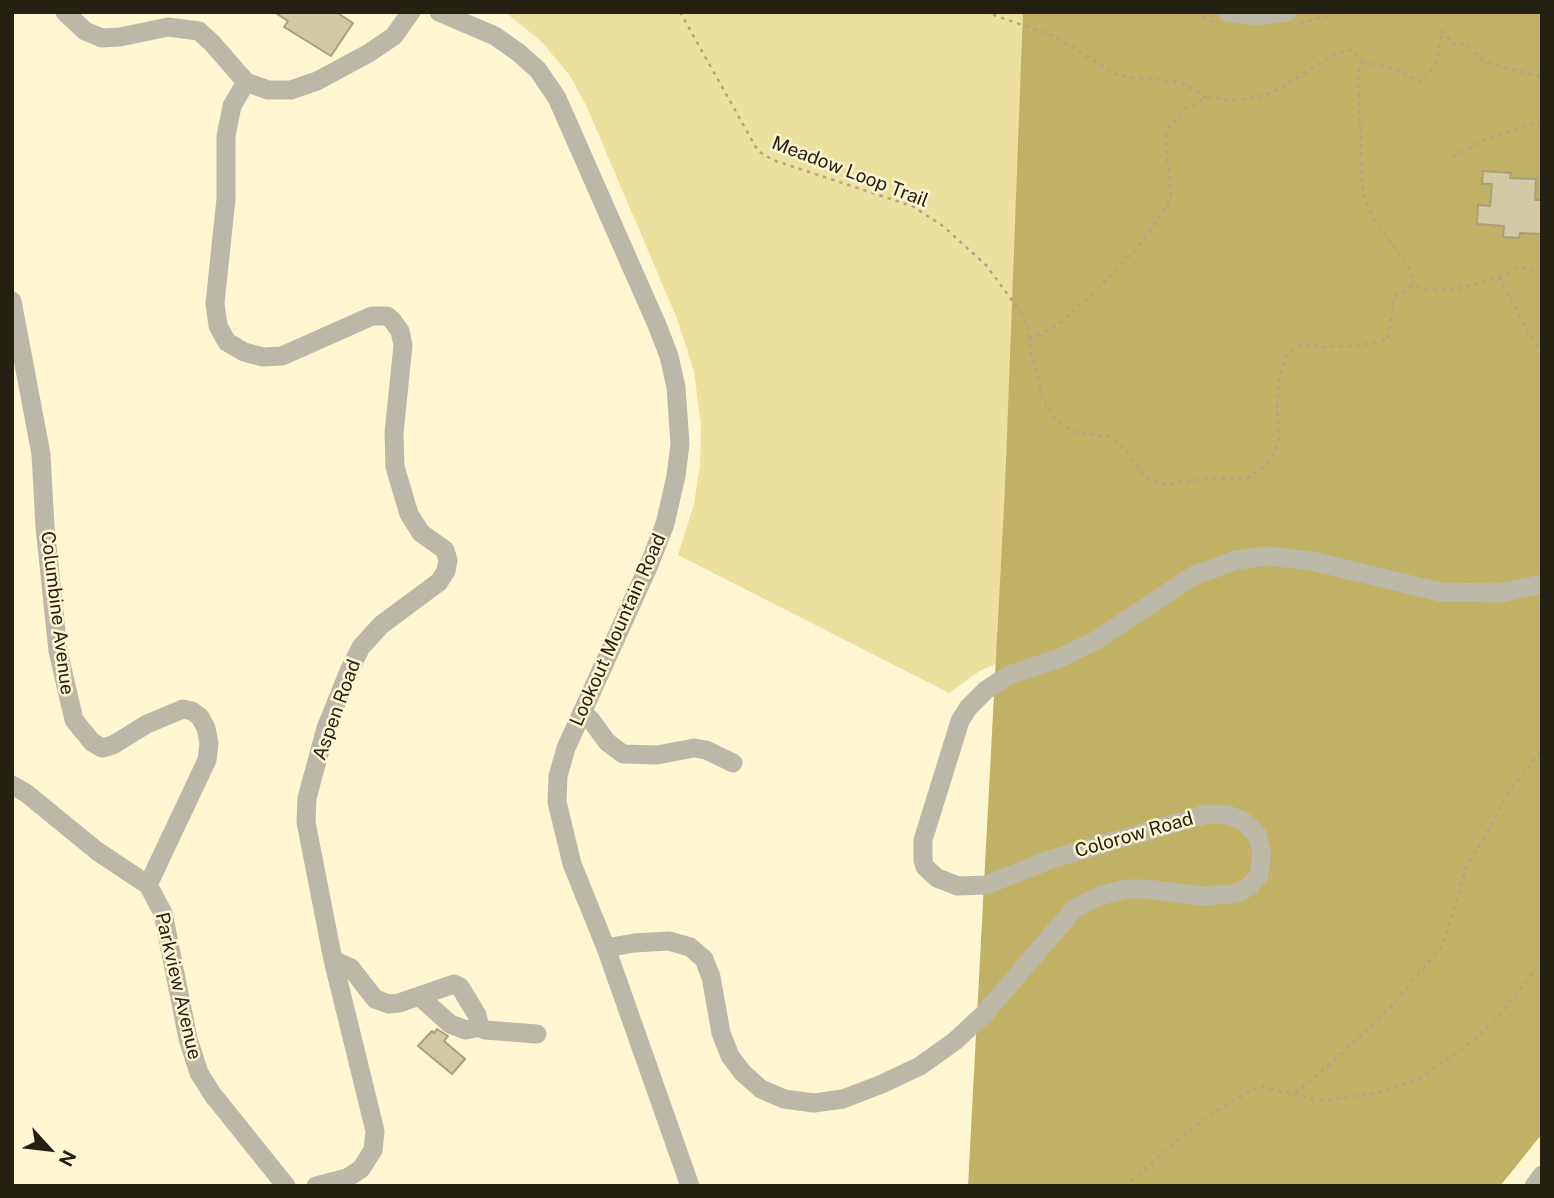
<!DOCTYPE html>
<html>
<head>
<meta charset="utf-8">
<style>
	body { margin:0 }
	#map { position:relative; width:1554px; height:1198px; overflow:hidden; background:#fef7d1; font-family:"Public Sans",sans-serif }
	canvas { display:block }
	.frame { position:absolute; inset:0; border:14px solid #242113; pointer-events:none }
	.north { position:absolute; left:14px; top:1114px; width:70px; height:70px; -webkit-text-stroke:5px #fef7d1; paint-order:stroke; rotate:117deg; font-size:19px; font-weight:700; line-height:28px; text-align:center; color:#242113 }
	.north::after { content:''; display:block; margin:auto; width:24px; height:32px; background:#242113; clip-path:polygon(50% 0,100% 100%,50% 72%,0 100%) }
</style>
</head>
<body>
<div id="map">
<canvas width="1554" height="1198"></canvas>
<div class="frame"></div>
<div class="north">N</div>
</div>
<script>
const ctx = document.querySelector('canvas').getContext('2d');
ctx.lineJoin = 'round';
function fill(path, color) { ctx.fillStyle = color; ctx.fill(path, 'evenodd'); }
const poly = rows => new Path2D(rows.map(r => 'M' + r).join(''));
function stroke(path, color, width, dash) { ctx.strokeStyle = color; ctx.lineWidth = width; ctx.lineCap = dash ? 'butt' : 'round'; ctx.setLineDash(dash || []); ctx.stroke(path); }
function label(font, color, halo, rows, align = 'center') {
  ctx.font = font + ' "Public Sans",sans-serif'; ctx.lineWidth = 5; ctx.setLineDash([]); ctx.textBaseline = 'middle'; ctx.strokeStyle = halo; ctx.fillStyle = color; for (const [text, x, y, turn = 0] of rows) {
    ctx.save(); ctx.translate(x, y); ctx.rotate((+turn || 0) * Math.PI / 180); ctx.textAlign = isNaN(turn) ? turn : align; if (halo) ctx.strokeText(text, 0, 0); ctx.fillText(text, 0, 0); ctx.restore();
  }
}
const green = poly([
	[505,12,1542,12,1079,631,981,670,949,693,678,555,694,504,700,465,701,425,694,372,678,321,586,105,570,76,542,42]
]);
const forest = poly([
	[1023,12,1542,12,1542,1134,1500,1186,968,1186,1005,487]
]);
const building = poly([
	[274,12,336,12,353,23,331,56,284,27,288,21,274,12],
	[1483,171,1511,173,1510,178,1536,179,1535,200,1542,200,1542,234,1520,233,1519,238,1503,237,1504,226,1477,224,1478,205,1490,206,1492,184,1482,184,1483,171],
	[437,1029,448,1036,444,1041,465,1059,452,1074,418,1046,432,1031,434,1033,437,1029]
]);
const path = poly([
	[680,12,758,151,773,160,912,206,943,226,986,265,1022,314,1028,330,1032,356,1043,398,1053,417,1074,432,1112,437,1132,458,1149,481,1166,484,1212,478,1248,478,1272,459,1279,440,1277,408,1279,378,1286,355,1301,344,1323,347,1356,346,1388,340,1394,297,1413,285,1422,289,1453,290,1499,277,1518,268,1542,271],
	[985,12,1054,36,1119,76,1181,82,1206,98],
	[1195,12,1213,22],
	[1300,24,1340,12],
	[1363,63,1385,65,1423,82,1437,61,1442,31,1454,45,1464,43,1484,61,1542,78],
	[1453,157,1486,139,1542,122],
	[1499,277,1528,332,1542,353],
	[1030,340,1062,322,1097,289,1135,250,1167,207,1171,193,1166,143,1168,129,1187,108,1206,98,1238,100,1265,95,1281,88,1333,55,1352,50,1360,58,1361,63,1358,76,1363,195,1373,218,1409,267,1413,285],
	[1295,1093,1331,1063,1390,1008,1443,945,1467,865,1490,828,1510,789,1542,750],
	[1125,1186,1182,1137,1223,1106,1260,1086,1314,1099,1330,1100,1381,1092,1420,1078,1474,1040,1498,1017,1542,961]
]);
const minor = poly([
	[65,12,85,31,102,38,120,37,168,27,199,31,212,43,246,82,268,90,291,90,317,81,369,53,394,36,411,12],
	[439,12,495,36,519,53,538,70,557,98,657,325,669,356,676,387,680,444,676,476,665,524,649,565,566,748,558,776,557,802,572,864,606,948,690,1186],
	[1227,12,1259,16,1287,12],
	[246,82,232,106,226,136,226,199,215,303,218,326,227,342,244,352,263,357,282,356,372,316,387,316,392,320,400,331,403,345,394,433,395,467,409,514,421,533,445,550,448,560,446,571,439,582,381,625,361,647,349,671,326,728,307,798,306,822,333,960,375,1131,373,1150,361,1169,347,1178,316,1186],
	[12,301,41,454,45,527,58,651,74,720,92,742,102,748,113,745,147,724,183,709,192,711,200,717,206,728,209,743,207,760,148,885],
	[582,712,591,720,607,742,623,754,657,755,694,748,706,750,733,763],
	[12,785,26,793,97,851,148,885,163,913,188,1039,199,1073,213,1095,286,1186],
	[606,948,634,943,669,941,690,947,704,959,711,977,721,1033,730,1056,743,1073,761,1089,784,1099,814,1103,843,1099,882,1084,920,1066,955,1041,985,1013,1074,909,1099,896,1126,889,1148,889,1201,896,1235,894,1250,886,1259,875,1262,853,1257,834,1243,821,1228,815,1207,814,1052,859,986,885,958,886,937,878,925,867,923,860,923,840,960,721,968,708,986,690,1009,675,1060,658,1095,641,1193,576,1236,560,1267,556,1312,561,1440,592,1501,593,1542,584],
	[333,960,351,968,375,999,389,1004,399,1003,454,984,460,987,477,1015,480,1027,485,1030,537,1034],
	[419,996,450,1024,466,1030,480,1027],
	[1534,1186,1542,1175]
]);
const streetNames = [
	["Meadow Loop Trail",850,172,21],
	["Columbine Avenue",57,613,83],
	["Lookout Mountain Road",618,630,-66],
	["Aspen Road",337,710,-70],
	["Colorow Road",1134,835,-16],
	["Parkview Avenue",178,986,77]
];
fill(green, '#ede09f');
fill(forest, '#c1b164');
fill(building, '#d0c9a4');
stroke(building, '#a7a07d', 2);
stroke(path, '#aca689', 2.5, [3.5, 5]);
stroke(minor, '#bbb8a8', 19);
label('19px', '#242113', '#fef7d1', streetNames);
</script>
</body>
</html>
